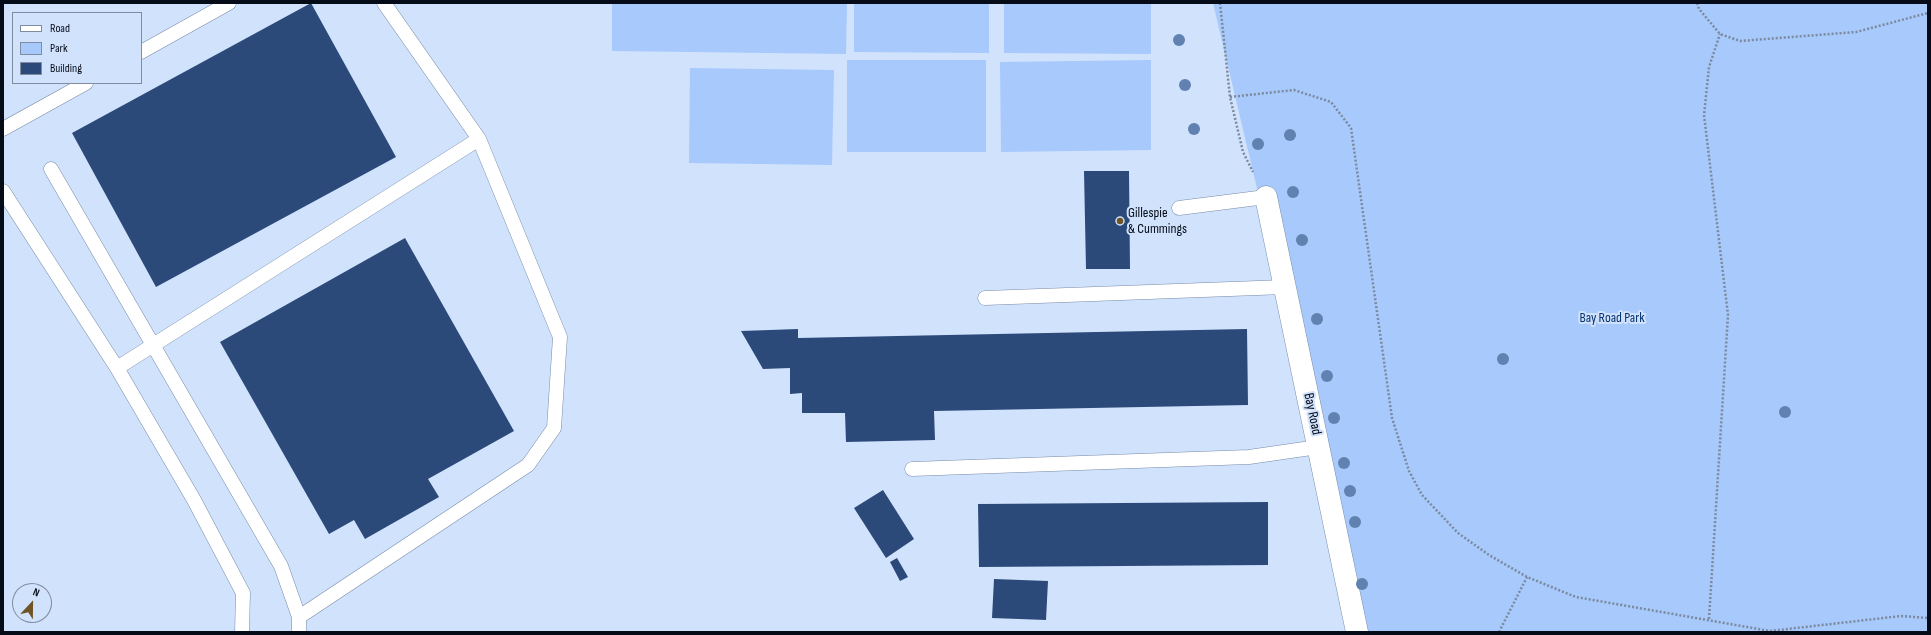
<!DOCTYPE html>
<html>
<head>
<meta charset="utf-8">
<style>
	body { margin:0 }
	#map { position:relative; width:1931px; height:635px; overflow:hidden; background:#d1e2fc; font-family:"Sofia Sans Condensed",sans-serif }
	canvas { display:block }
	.frame { position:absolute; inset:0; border:4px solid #060c17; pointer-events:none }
	.legend { position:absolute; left:12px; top:12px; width:130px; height:72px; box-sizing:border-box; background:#d1e2fc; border:1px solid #808ca0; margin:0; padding:5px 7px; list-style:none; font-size:12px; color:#060c17 }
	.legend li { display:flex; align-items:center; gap:8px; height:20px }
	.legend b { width:20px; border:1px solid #808ca0 }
	.north { position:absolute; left:12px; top:583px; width:40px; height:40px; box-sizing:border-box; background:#d1e2fc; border:1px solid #808ca0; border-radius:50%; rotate:22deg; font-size:11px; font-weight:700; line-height:16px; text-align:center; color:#060c17 }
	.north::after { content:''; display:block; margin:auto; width:14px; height:18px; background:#6f5426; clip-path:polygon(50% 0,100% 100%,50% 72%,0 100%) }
</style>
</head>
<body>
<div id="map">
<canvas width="1931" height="635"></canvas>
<div class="frame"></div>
<ul class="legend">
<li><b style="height:5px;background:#fff"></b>Road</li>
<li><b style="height:11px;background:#a7c9fc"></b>Park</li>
<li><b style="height:11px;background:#2b4a79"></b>Building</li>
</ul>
<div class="north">N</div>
</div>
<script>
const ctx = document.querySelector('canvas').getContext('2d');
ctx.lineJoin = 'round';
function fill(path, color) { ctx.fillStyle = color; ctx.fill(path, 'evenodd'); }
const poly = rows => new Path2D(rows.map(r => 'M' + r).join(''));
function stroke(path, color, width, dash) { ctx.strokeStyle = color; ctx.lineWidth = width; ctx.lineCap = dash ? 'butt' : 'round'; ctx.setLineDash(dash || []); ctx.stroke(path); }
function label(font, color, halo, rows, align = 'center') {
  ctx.font = font + ' "Sofia Sans Condensed",sans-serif'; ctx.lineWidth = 4; ctx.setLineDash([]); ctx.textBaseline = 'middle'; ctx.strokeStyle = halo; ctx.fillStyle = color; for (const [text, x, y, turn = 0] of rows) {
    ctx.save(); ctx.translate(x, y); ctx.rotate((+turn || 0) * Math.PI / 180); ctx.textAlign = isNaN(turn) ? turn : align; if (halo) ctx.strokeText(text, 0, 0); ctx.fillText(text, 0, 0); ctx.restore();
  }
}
const green = poly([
	[612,3,847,3,846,54,612,51],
	[854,3,989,3,989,53,854,52],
	[1004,3,1151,3,1151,54,1004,53],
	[1213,3,1928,3,1928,632,1364,632,1348,572],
	[847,60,986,60,986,152,847,152],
	[1151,60,1151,150,1001,152,1000,62],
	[690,68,834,70,832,165,689,163]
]);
const building = poly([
	[311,3,396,157,156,287,72,133],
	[1084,171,1129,171,1130,269,1086,269],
	[405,238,514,431,428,479,439,497,365,539,354,520,329,534,220,342],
	[798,329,798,338,1247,329,1248,405,934,411,935,440,846,442,845,413,802,413,802,393,790,394,790,368,763,369,741,331],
	[883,490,914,539,886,558,854,508],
	[1268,502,1268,565,979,567,978,504],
	[897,558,908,577,900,581,890,562],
	[994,579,1048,581,1046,620,992,618]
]);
const path = poly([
	[1220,3,1230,97,1243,152,1253,172],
	[1697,3,1699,9,1720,34,1740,41,1856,32,1928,13],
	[1230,97,1294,90,1331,102,1351,128,1392,418,1409,471,1422,495,1458,533,1489,555,1527,577,1576,597,1770,631,1901,616,1928,618],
	[1709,619,1728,315,1704,115,1709,67,1720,34],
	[1499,632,1527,577]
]);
const lane = poly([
	[141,52,229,3],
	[3,129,86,83],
	[51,169,281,566,299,617,299,632],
	[3,191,117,368],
	[1179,208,1266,197],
	[985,298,1285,287],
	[912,469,1249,457,1318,447],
	[299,617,528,465,554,428,560,337,479,139,384,3],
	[242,632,243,593,194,500,117,368,479,139]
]);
const street = poly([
	[1266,197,1357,632]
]);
const trees = [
	[1179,40],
	[1185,85],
	[1194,129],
	[1290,135],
	[1258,144],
	[1293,192],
	[1302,240],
	[1317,319],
	[1503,359],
	[1327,376],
	[1785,412],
	[1334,418],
	[1344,463],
	[1350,491],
	[1355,522],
	[1362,584]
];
const markers = [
	[1120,221,4,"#6f5426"]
];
const poiNames = [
	["Gillespie",1128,213],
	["& Cummings",1128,229]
];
const parkNames = [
	["Bay Road Park",1612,318]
];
const streetNames = [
	["Bay Road",1312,414,78]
];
fill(green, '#a7c9fc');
fill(building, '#2b4a79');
stroke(lane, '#778ba8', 15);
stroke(street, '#778ba8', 23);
stroke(path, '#7c899d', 2.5, [2, 2]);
stroke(lane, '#fff', 14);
stroke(street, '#fff', 22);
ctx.fillStyle = '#6182b0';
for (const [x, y] of trees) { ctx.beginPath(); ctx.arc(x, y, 6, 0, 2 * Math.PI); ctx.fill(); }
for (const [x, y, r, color] of markers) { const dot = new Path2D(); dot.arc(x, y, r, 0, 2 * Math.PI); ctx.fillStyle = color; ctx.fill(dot); stroke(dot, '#d1e2fc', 1.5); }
label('14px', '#060c17', '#d1e2fc', poiNames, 'left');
label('14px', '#053371', '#d1e2fc', parkNames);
label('14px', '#060c17', '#d1e2fc', streetNames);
</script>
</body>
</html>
